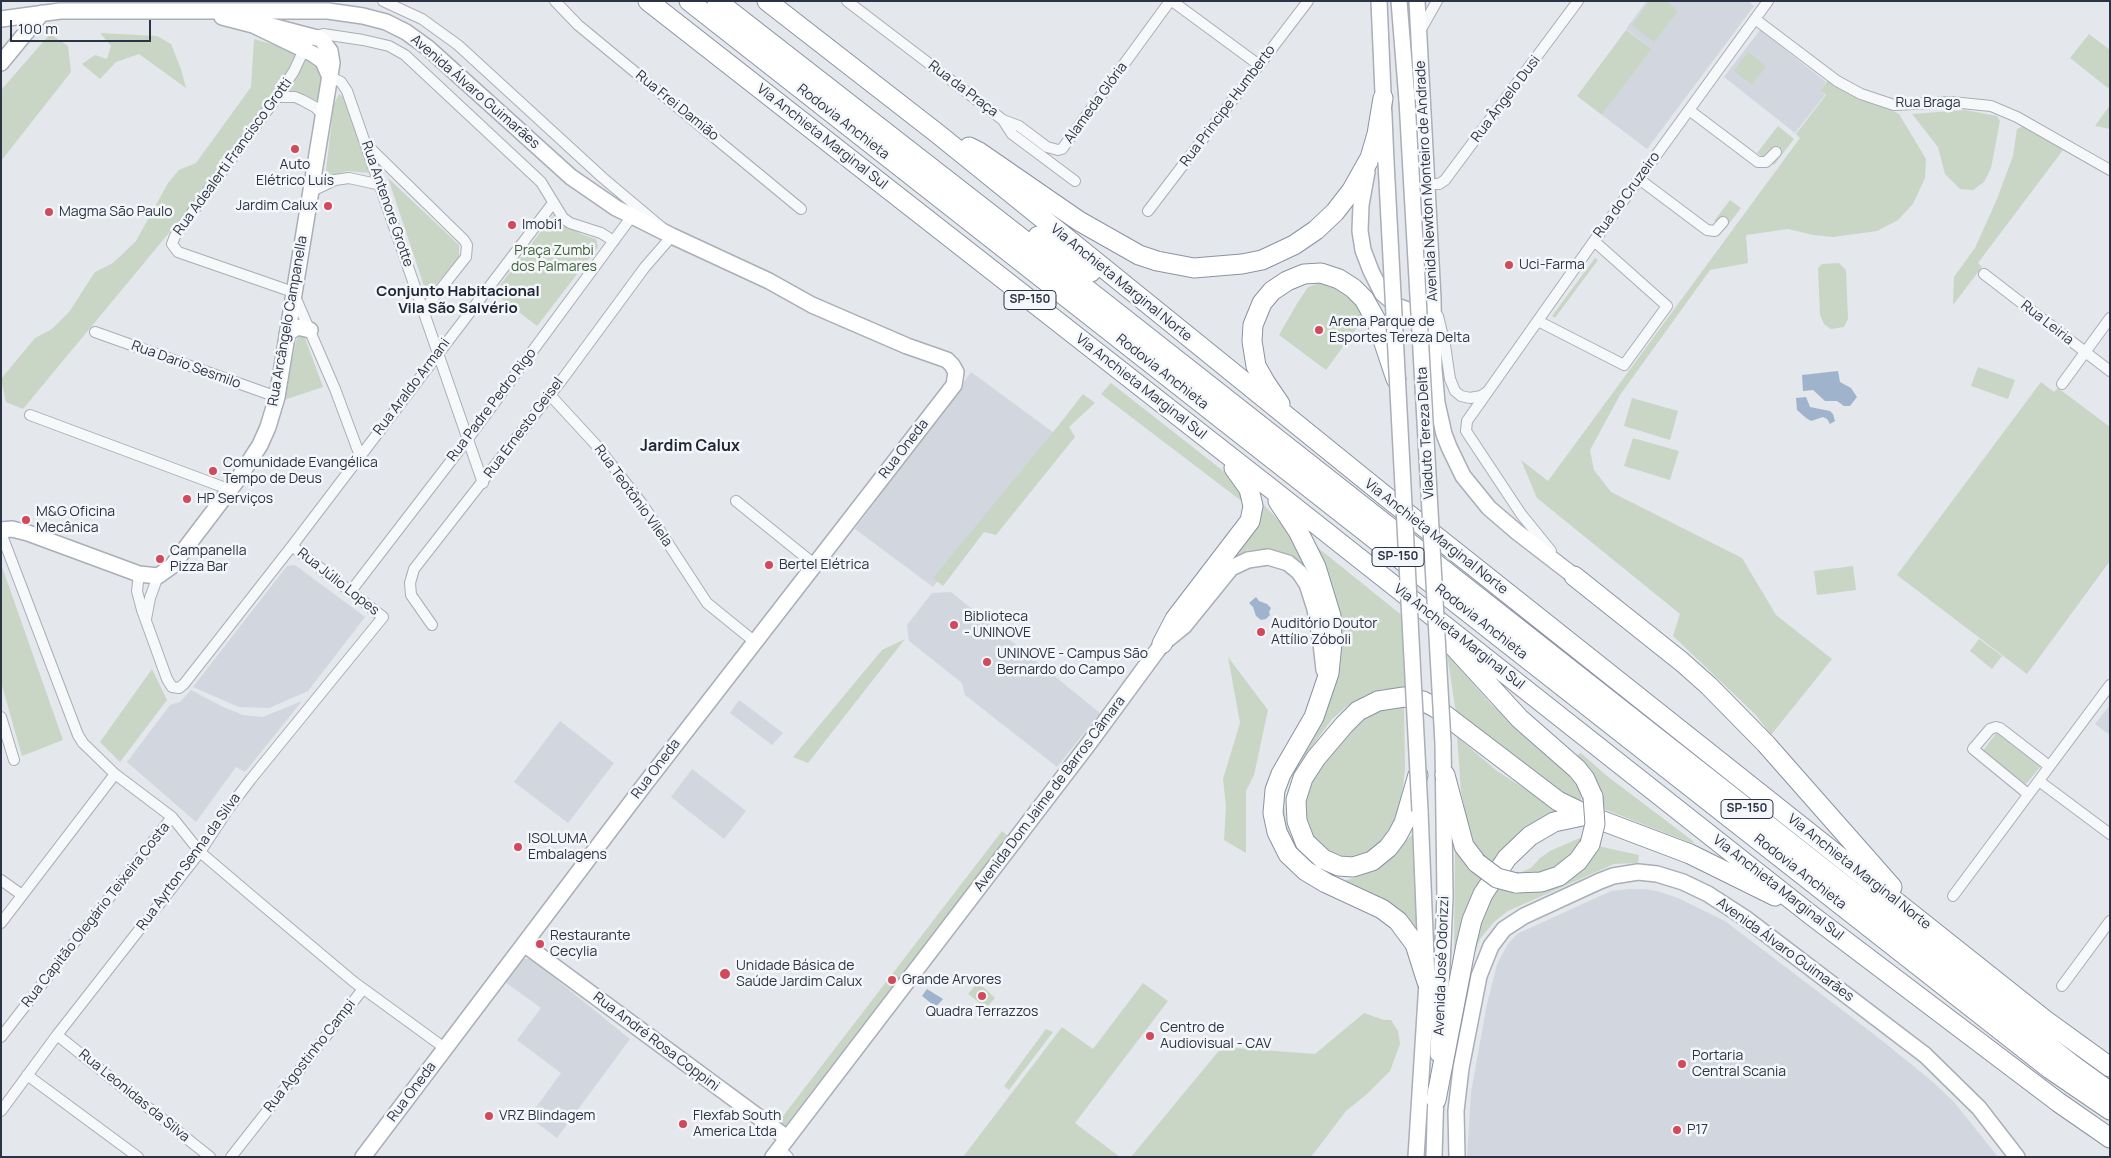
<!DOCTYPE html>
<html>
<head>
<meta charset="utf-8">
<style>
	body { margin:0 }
	#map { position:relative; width:2111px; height:1158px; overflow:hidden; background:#e4e7ec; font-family:Manrope,sans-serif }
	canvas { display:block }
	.frame { position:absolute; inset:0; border:2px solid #2b3445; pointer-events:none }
	.scale { position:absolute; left:10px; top:20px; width:141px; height:22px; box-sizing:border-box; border:2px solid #2b3445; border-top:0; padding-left:6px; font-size:15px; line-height:18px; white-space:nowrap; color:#2b3445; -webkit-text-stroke:4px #f4f6f9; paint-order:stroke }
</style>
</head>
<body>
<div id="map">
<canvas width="2111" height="1158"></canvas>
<div class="frame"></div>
<div class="scale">100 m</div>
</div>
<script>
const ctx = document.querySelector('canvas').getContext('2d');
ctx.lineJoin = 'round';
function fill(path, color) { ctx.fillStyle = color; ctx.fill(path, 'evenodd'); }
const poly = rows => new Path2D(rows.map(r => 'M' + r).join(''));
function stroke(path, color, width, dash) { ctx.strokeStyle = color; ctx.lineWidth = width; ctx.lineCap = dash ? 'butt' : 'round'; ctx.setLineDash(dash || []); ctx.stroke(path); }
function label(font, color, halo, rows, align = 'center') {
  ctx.font = font + ' Manrope,sans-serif'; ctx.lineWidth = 5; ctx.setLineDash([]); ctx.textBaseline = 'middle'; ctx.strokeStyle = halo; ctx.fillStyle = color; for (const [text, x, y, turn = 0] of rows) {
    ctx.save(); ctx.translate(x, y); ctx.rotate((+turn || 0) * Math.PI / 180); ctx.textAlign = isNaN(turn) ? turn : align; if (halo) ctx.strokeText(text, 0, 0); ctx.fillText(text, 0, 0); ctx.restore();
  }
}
const built = poly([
	[1647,1,1748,1,1754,6,1647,149,1602,115,1652,49,1626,29],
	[1760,30,1826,82,1820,91,1825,95,1795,133,1724,77],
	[971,372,1054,433,933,587,855,529],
	[295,565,365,617,308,691,269,708,239,707,193,687,287,566],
	[951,592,1100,713,1057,767,965,695,962,683,909,641,907,625,932,593],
	[191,690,223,707,243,715,263,717,302,701,245,772,236,767,196,822,127,762,170,705,180,702],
	[739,700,783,733,772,745,730,713],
	[2110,705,2110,735,2095,724],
	[560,721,614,763,568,823,514,782],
	[692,769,746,811,724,839,671,797],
	[1629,889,1646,889,1660,892,1678,898,1725,921,1875,1035,1933,1082,1954,1102,1998,1157,1467,1157,1471,1092,1487,1004,1497,964,1508,944,1517,934,1611,891],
	[522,959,531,959,630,1039,557,1138,529,1117,561,1073,517,1040,541,1008,505,982]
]);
const green = poly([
	[1650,1,1666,1,1678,11,1654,42,1632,25],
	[1626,30,1652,49,1602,115,1577,96],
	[100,33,157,36,171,44,181,69,186,88,139,54,116,62,100,79,82,64,95,55,107,59,111,46],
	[50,34,68,46,71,72,1,161,1,90],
	[2089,34,2110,50,2110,86,2108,88,2070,58],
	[254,39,298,52,282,83,207,187,23,409,6,402,1,379,35,338,52,329,69,312,95,272,113,263,136,241,168,183,179,170,196,163,251,87],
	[1748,52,1766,66,1752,85,1734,71],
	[306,56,320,63,324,76,318,101,288,90],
	[1829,79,1899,114,1926,159,1925,178,1913,204,1898,220,1877,231,1833,237,1813,235,1788,229,1746,235,1748,263,1710,270,1620,395,1590,450,1594,470,1611,492,1742,558,1776,615,1832,659,1771,735,1756,715,1673,636,1680,614,1537,498,1521,460,1548,481,1800,138,1796,134,1826,95,1820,91],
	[339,94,344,97,371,173,347,171,325,178,334,104],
	[2110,105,2110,129,2095,126],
	[1965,110,1997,116,2000,121,1991,168,1984,182,1973,190,1960,189,1945,174,1938,147,1912,114],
	[1778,126,1794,139,1774,165,1757,153],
	[2023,126,2063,150,1978,263,1982,267,1953,305,1954,277,1975,248,1997,199,2013,156,2017,129],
	[388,178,459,245,459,257,427,295],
	[1730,200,1741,208,1725,229,1714,221],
	[554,214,581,234,596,239,598,247,537,326,494,293],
	[1595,258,1598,260,1555,318,1552,316],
	[1839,263,1846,270,1848,319,1844,327,1831,329,1824,324,1820,315,1818,268,1822,264],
	[1319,283,1344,292,1358,305,1367,320,1359,325,1326,370,1279,335,1298,302,1308,287],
	[299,336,305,338,323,387,284,400,296,341],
	[1978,367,2015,380,2008,399,1971,386],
	[2041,382,2054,392,2058,388,2110,427,2110,561,2027,674,1897,575],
	[1111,383,1245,488,1244,503,1101,394],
	[1083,394,1095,403,1069,427,1075,437,996,535,984,532,943,586,933,578,1058,426],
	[1632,398,1678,411,1670,440,1624,426],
	[1633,438,1679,451,1670,480,1624,466],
	[1262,503,1287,529,1308,571,1289,556,1270,549,1248,550,1228,559],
	[1312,543,1404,617,1405,690,1383,689,1366,695,1346,707,1332,719,1302,760,1285,787,1284,806,1286,823,1292,839,1302,853,1316,866,1334,873,1327,878,1285,842,1278,794,1328,697],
	[1,564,63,740,22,756,1,682],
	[1853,566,1856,590,1817,595,1814,571],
	[905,639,808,763,793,757,882,650],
	[1979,639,2002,656,1992,669,1970,651],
	[1447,654,1490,703,1572,778,1581,790,1581,805,1561,792,1456,713],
	[1228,657,1268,710,1254,775,1246,791,1246,853,1224,840,1226,806,1223,779,1240,723],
	[152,669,167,700,120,762,100,742],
	[1381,706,1404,706,1405,769,1402,796,1395,820,1385,839,1369,851,1350,857,1330,854,1320,849,1300,818,1302,790,1337,737],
	[1997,732,2041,766,2026,784,1982,752],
	[1457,737,1497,771,1564,814,1537,823,1518,834,1502,849,1492,865,1481,854,1474,842,1467,821,1461,791],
	[1581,753,1607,776,1693,841,1694,844,1604,809,1600,789,1591,774,1575,756],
	[1002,831,1008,836,782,1130,777,1124],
	[1416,831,1418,934,1381,899,1367,891,1344,886,1344,881,1368,873,1387,859],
	[1582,837,1572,855,1553,868,1538,874,1519,873,1531,868,1540,858,1550,851],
	[1598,846,1639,855,1638,863,1614,864,1508,911,1494,922,1480,939,1463,986,1476,933,1497,886,1516,893,1532,892,1551,888],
	[1455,848,1465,864,1486,881,1460,956,1454,957],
	[978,982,995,998,986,1008,968,994],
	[1143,983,1168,1001,1075,1123,1120,1157,963,1157,1062,1027,1093,1049],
	[1364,1013,1384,1020,1391,1020,1398,1031,1400,1044,1390,1071,1367,1094,1346,1111,1311,1157,1131,1157,1222,1047,1315,1054],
	[1046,1029,1053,1032,1009,1090,1004,1086]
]);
const water = poly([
	[1838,371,1840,382,1851,388,1857,397,1850,406,1844,406,1837,401,1825,401,1813,390,1803,391,1802,375],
	[1806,397,1810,407,1830,411,1833,414,1835,421,1830,424,1827,419,1823,417,1811,421,1806,418,1797,410,1796,398],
	[1256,597,1259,601,1267,604,1271,608,1269,612,1270,615,1266,619,1261,620,1256,616,1253,607,1249,603],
	[927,989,943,999,936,1007,922,996]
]);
const street = poly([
	[383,1,422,19,458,45,603,178,672,236,645,267,564,377,414,569,410,583,411,595,432,625],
	[555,1,578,25,801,209],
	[847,1,1003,120,1012,134,1075,181],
	[1172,1,1259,65],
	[1755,19,1837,81,1861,94,1894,105,1952,102,1991,106,2017,117,2110,170],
	[1420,31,1437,1],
	[329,76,341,82,347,91,483,483],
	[277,97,295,97,302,100,315,107,323,115],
	[1689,110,1758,162,1766,162,1776,152],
	[1003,120,1019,126,1047,147,1058,150,1062,149,1170,1],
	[368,146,464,240,467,245,466,257,424,310],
	[1639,179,1707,230,1715,231,1723,222],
	[1426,184,1439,184,1445,180,1578,1],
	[310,192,335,180,349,178,381,185],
	[1148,211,1308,1],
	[1984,274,2110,371],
	[1438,316,1445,345,1450,379,1455,391,1461,396,1470,398,1481,396,1487,392],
	[1538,321,1624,365,1667,306,1594,241],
	[95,332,277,397],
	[2062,384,2110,318],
	[550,395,597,446,643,505,707,603,755,642],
	[30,415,231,490],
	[360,456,335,389,293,292,178,252,172,244,175,236,277,97,294,71,307,43,312,37,323,34,363,40,389,46,405,55,541,182,563,218,570,223,601,233,614,241],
	[736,501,814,564],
	[1,533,78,735,83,743,115,774,172,817,200,852,260,903,354,982,446,1049],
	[1551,551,1521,514,1466,431,1467,421,1594,241,1768,1],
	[139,574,137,591,142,610,167,679,172,687,179,688,184,684,292,546,553,203],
	[351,591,467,440,632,216],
	[146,619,150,598,158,576],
	[1,717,14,760],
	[2039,781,2110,834],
	[2028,794,1973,749,1990,729,1996,727,2000,728,2049,766],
	[1,880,22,895],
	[1953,896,2110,685],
	[1,923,115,774],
	[2062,986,2110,921],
	[57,1035,210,1157],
	[1,1037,172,817],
	[27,1075,138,1157],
	[1,1111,57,1035,200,852,229,808,251,779,383,617,292,546],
	[779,1149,788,1157],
	[231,1157,363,989]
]);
const secondary = poly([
	[1379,1,1386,162],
	[1399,1,1407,100],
	[1417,1,1433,299,1434,369,1437,403,1444,434,1449,447,1463,476,1489,508,1517,532,1574,576],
	[222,17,253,25,313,54,323,61,329,75],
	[1,19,60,11,328,11,363,16,386,22,406,32,428,48,571,177,616,208,672,236,769,281,812,305,907,346,947,360,952,365,956,372,954,385,645,784,363,1157],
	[1,63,42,13],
	[1367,172,1361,205,1360,231,1363,250,1371,271,1382,293,1397,306,1411,311,1423,308,1428,304],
	[287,334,297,327,310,330],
	[1,530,12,529,28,533,139,574,158,576,172,566,238,479,260,445,268,427,277,397,332,63,330,51,321,39,264,24,256,16,255,11],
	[524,944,787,1138],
	[1438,1054,1445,897,1443,743],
	[773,1157,1090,742,1162,644,1184,626,1231,568,1248,560,1268,557,1288,563,1299,572,1307,584,1315,609,1321,643,1324,670],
	[1416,1157,1427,982,1420,811],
	[1434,1157,1436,1089],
	[1457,1157,1456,1111,1461,1068,1479,976,1491,946,1504,929,1524,916,1600,881,1613,876,1638,872,1657,874,1683,882,1708,894,1745,918,1925,1055,1979,1108,2017,1157]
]);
const highway = poly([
	[648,1,1269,487,1811,915,2058,1102,2110,1138],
	[689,1,2050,1069,2110,1110],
	[717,1,1088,290,2074,1066,2110,1092],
	[767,1,938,134,1389,499,2045,1020,2110,1067],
	[969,147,979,152,1079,221,1139,255,1157,261,1194,268,1242,264,1262,260,1294,245,1316,230,1335,212,1352,190,1370,158,1377,134,1383,98],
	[1038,236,1091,272],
	[1280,404,1265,382,1256,366,1252,341,1253,325,1262,303,1272,291,1287,281,1304,274,1321,273,1339,279,1353,288,1364,299,1377,322,1396,379],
	[1278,501,1298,531,1316,567,1331,616,1332,643,1329,673,1314,717,1281,774,1275,790,1273,813,1277,832,1288,854,1306,871,1326,883,1382,909,1398,921,1415,944,1427,982],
	[1574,576,1682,662,1709,686,1766,744,1892,887],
	[1444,636,1520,719,1577,769,1585,779,1593,797],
	[1162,644,1175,619,1250,521,1253,506,1249,489,1234,468],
	[1418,775,1404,823,1397,836,1388,848,1372,861,1353,867,1339,866,1323,859,1305,842,1297,821,1296,800,1303,778,1316,758,1344,725,1358,711,1378,701,1404,697,1423,701,1436,708,1558,801,1587,815,1690,854,1775,896],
	[1445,775,1464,846,1477,863],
	[1516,883,1541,882,1559,876,1578,861,1590,844],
	[1436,1100,1466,945,1472,920,1483,894,1507,858,1530,836,1554,822,1587,815]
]);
const secondaryBridge = poly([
	[1407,100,1443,743],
	[1386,162,1420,811]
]);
const highwayBridge = poly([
	[1590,844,1595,824,1593,797],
	[1477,863,1497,878,1516,883]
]);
const markers = [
	[295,149,5,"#d1495b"],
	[328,206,5,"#d1495b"],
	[49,212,5,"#d1495b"],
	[512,225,5,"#d1495b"],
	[1509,265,5,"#d1495b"],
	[1319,330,5,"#d1495b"],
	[213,471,5,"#d1495b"],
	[187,499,5,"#d1495b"],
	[26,520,5,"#d1495b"],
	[160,559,5,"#d1495b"],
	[769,565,5,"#d1495b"],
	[954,625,5,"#d1495b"],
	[1261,632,5,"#d1495b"],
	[987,662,5,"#d1495b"],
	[518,847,5,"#d1495b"],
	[540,944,5,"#d1495b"],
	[725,974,6,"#d1495b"],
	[892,980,5,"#d1495b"],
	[982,996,5,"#d1495b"],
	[1150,1036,5,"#d1495b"],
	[1682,1064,5,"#d1495b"],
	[489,1116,5,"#d1495b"],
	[683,1124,5,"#d1495b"],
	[1677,1130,5,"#d1495b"]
];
const shields = [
	[1030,300,52],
	[1398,557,52],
	[1747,809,52]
];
const shieldNames = [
	["SP-150",1030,300],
	["SP-150",1398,557],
	["SP-150",1747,809]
];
const streetNames = [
	["Rua da Praça",963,89,37],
	["Avenida Álvaro Guimarães",475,92,41],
	["Rua Ângelo Dusi",1506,99,-53],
	["Alameda Glória",1096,103,-54],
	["Rua Braga",1928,103],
	["Rua Frei Damião",677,106,39],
	["Rua Principe Humberto",1228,106,-53],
	["Rodovia Anchieta",843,122,38],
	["Via Anchieta Marginal Sul",822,137,38],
	["Rua Adealerti Francisco Grotti",233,157,-54],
	["Avenida Newton Monteiro de Andrade",1427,181,-93],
	["Rua do Cruzeiro",1627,195,-54],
	["Rua Antenore Grotte",387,204,71],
	["Via Anchieta Marginal Norte",1121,283,39],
	["Rua Arcângelo Campanella",288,321,-80],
	["Rua Leiria",2047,323,38],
	["Rua Dario Sesmilo",186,365,20],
	["Rodovia Anchieta",1162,372,38],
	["Rua Araldo Armani",412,387,-53],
	["Via Anchieta Marginal Sul",1141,387,38],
	["Rua Padre Pedro Rigo",492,405,-53],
	["Rua Ernesto Geisel",524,428,-53],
	["Viaduto Tereza Delta",1426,433,-93],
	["Rua Oneda",904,449,-52],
	["Rua Teotônio Vilela",633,496,54],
	["Via Anchieta Marginal Norte",1436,537,38],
	["Rua Júlio Lopes",338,582,38],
	["Rodovia Anchieta",1481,622,38],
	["Via Anchieta Marginal Sul",1459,637,38],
	["Rua Oneda",656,769,-53],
	["Avenida Dom Jaime de Barros Câmara",1050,794,-53],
	["Rua Ayrton Senna da Silva",189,862,-54],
	["Rodovia Anchieta",1800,872,38],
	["Via Anchieta Marginal Norte",1859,872,38],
	["Via Anchieta Marginal Sul",1778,888,38],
	["Rua Capitão Olegário Teixeira Costa",96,915,-52],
	["Avenida Álvaro Guimarães",1785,950,36],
	["Avenida José Odorizzi",1442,966,-88],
	["Rua André Rosa Coppini",656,1042,37],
	["Rua Agostinho Campi",310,1056,-52],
	["Rua Oneda",412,1092,-53],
	["Rua Leonidas da Silva",134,1096,39]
];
const poiNames = [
	["Auto",295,165,"center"],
	["Elétrico Luís",295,181,"center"],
	["Jardim Calux",318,206,"right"],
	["Magma São Paulo",59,212],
	["Imobi1",522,225],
	["Uci-Farma",1519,265],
	["Arena Parque de",1329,322],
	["Esportes Tereza Delta",1329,338],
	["Comunidade Evangélica",223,463],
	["Tempo de Deus",223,479],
	["HP Serviços",197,499],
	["M&G Oficina",36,512],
	["Mecânica",36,528],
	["Campanella",170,551],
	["Pizza Bar",170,567],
	["Bertel Elétrica",779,565],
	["Biblioteca",964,617],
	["- UNINOVE",964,633],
	["Auditório Doutor",1271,624],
	["Attílio Zóboli",1271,640],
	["UNINOVE - Campus São",997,654],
	["Bernardo do Campo",997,670],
	["ISOLUMA",528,839],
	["Embalagens",528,855],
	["Restaurante",550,936],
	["Cecylia",550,952],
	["Unidade Básica de",736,966],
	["Saúde Jardim Calux",736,982],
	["Grande Arvores",902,980],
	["Quadra Terrazzos",982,1012,"center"],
	["Centro de",1160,1028],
	["Audiovisual - CAV",1160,1044],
	["Portaria",1692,1056],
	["Central Scania",1692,1072],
	["VRZ Blindagem",499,1116],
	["Flexfab South",693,1116],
	["America Ltda",693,1132],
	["P17",1687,1130]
];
const parkNames = [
	["Praça Zumbi",554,251],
	["dos Palmares",554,267]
];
const neighbourhoodNames = [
	["Conjunto Habitacional",458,292],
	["Vila São Salvério",458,309]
];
const quarterNames = [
	["Jardim Calux",690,447]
];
fill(built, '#d2d6de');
fill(green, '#c9d6c5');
fill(water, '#9fb4cc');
stroke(street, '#a9aeb7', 12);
stroke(secondary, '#a9aeb7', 18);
stroke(highway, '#8b94a3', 21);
stroke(street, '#f7f8fa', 10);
stroke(secondary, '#fff', 15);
stroke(highway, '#fff', 19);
stroke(secondaryBridge, '#a9aeb7', 18, []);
stroke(highwayBridge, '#8b94a3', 21, []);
stroke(secondaryBridge, '#fff', 15);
stroke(highwayBridge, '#fff', 19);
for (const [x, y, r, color] of markers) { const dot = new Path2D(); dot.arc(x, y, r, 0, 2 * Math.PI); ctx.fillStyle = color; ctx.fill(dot); stroke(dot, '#f4f6f9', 2); }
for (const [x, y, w] of shields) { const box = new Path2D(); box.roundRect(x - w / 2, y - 9.5, w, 19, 4); ctx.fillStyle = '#f4f6f9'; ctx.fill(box); stroke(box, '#2b3445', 1); }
label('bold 12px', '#2b3445', null, shieldNames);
label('14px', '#2b3445', '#f4f6f9', streetNames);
label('14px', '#2b3445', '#f4f6f9', poiNames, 'left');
label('14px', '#3f6138', '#f4f6f9', parkNames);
label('bold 15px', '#1d2536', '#f4f6f9', neighbourhoodNames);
label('bold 16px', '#1d2536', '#f4f6f9', quarterNames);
</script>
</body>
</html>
